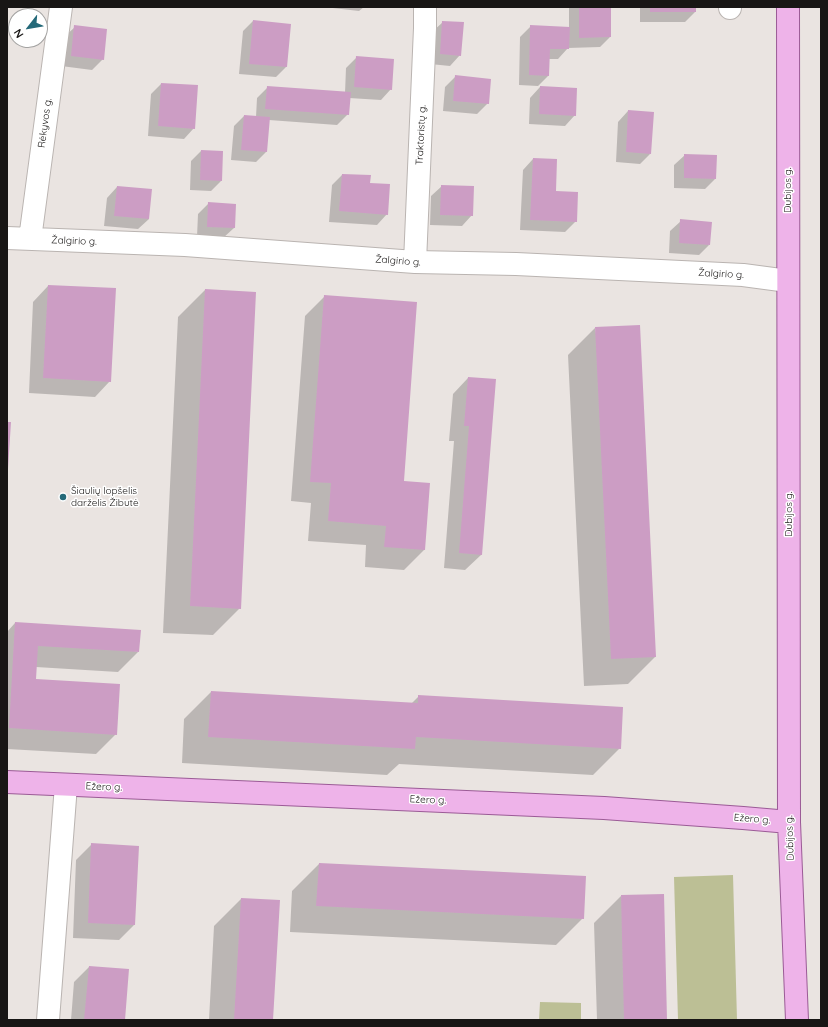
<!DOCTYPE html>
<html>
<head>
<meta charset="utf-8">
<style>
	body { margin:0 }
	#map { position:relative; width:828px; height:1027px; overflow:hidden; background:#eae4e1; font-family:Quicksand,sans-serif }
	canvas { display:block }
	.frame { position:absolute; inset:0; border:8px solid #181615; pointer-events:none }
	.north { position:absolute; left:8px; top:8px; width:40px; height:40px; box-sizing:border-box; background:#fff; border:1px solid #a3a2a1; border-radius:50%; rotate:239deg; font-size:11px; font-weight:700; line-height:16px; text-align:center; color:#181615 }
	.north::after { content:''; display:block; margin:auto; width:14px; height:18px; background:#246979; clip-path:polygon(50% 0,100% 100%,50% 72%,0 100%) }
</style>
</head>
<body>
<div id="map">
<canvas width="828" height="1027"></canvas>
<div class="frame"></div>
<div class="north">N</div>
</div>
<script>
const ctx = document.querySelector('canvas').getContext('2d');
ctx.lineJoin = 'round';
function fill(path, color) { ctx.fillStyle = color; ctx.fill(path, 'evenodd'); }
const poly = rows => new Path2D(rows.map(r => 'M' + r).join(''));
function stroke(path, color, width, dash) { ctx.strokeStyle = color; ctx.lineWidth = width; ctx.lineCap = dash ? 'butt' : 'round'; ctx.setLineDash(dash || []); ctx.stroke(path); }
function label(font, color, halo, rows, align = 'center') {
  ctx.font = font + ' Quicksand,sans-serif'; ctx.lineWidth = 3; ctx.setLineDash([]); ctx.textBaseline = 'middle'; ctx.strokeStyle = halo; ctx.fillStyle = color; for (const [text, x, y, turn = 0] of rows) {
    ctx.save(); ctx.translate(x, y); ctx.rotate((+turn || 0) * Math.PI / 180); ctx.textAlign = isNaN(turn) ? turn : align; if (halo) ctx.strokeText(text, 0, 0); ctx.fillText(text, 0, 0); ctx.restore();
  }
}
const green = poly([
	[733,875,737,1020,678,1020,674,877],
	[540,1002,581,1003,581,1020,539,1020]
]);
const shadow = poly([
	[324,7,364,7,359,11],
	[569,7,610,7,610,37,600,47,568,48,558,59,549,59,548,76,538,86,519,85,520,37,531,26,569,28],
	[640,7,695,7,695,12,685,22,640,22],
	[253,21,290,25,286,67,276,77,239,74,243,31],
	[443,22,460,55,450,66,430,64,432,32],
	[75,27,103,59,92,70,61,66,64,37],
	[357,57,391,89,381,100,349,98,348,114,337,125,269,120,266,152,256,162,231,160,234,126,244,116,256,117,257,98,268,87,345,93,346,68],
	[456,76,488,103,477,114,443,111,445,87],
	[161,84,194,128,184,139,148,136,151,94],
	[540,87,575,115,565,126,529,124,530,98],
	[628,111,650,154,640,164,616,162,618,122],
	[201,151,221,181,211,191,190,190,191,161],
	[685,155,715,179,705,189,674,188,674,165],
	[533,159,576,221,565,232,520,230,523,170],
	[342,175,387,214,377,225,329,222,332,185],
	[442,186,472,215,462,226,430,225,431,196],
	[117,187,149,219,138,229,104,226,107,198],
	[209,203,235,205,234,228,223,238,197,237,198,214],
	[681,221,709,245,699,255,669,253,670,231],
	[48,286,110,381,95,397,29,393,33,302],
	[205,290,240,608,213,635,163,633,178,317],
	[325,296,403,482,429,484,424,550,404,570,365,567,366,545,308,541,311,503,291,501,305,316],
	[595,328,655,657,628,684,584,686,568,355],
	[468,378,481,555,465,570,444,568,454,441,449,441,453,394],
	[15,623,138,652,118,672,36,667,35,680,116,734,96,754,7,749,7,632],
	[211,692,411,704,419,696,620,748,593,775,399,764,387,775,182,763,184,719],
	[92,844,134,925,119,940,73,938,76,860],
	[319,864,585,877,583,918,556,945,290,932,292,891],
	[621,896,666,1020,597,1020,594,923],
	[241,899,272,1020,209,1020,214,926],
	[89,967,124,1020,71,1020,74,982]
]);
const building = poly([
	[579,7,611,7,611,37,579,38],
	[650,7,696,7,696,12,650,12],
	[253,20,291,24,287,67,249,64],
	[442,21,464,22,461,56,440,54],
	[74,25,107,29,104,60,71,56],
	[530,25,570,27,569,49,550,49,549,76,529,75],
	[356,56,394,59,392,90,354,87],
	[455,75,491,79,489,104,453,101],
	[161,83,198,85,195,129,158,126],
	[267,86,351,92,349,115,265,109],
	[540,86,577,88,576,116,539,114],
	[628,110,654,112,651,154,626,152],
	[244,115,270,117,267,152,241,150],
	[201,150,223,151,222,181,200,180],
	[684,154,717,155,716,179,684,178],
	[533,158,557,159,556,191,578,192,577,222,530,220],
	[342,174,371,175,370,183,390,184,388,215,339,211],
	[441,185,474,186,473,216,440,215],
	[117,186,152,189,149,219,114,216],
	[208,202,236,204,235,228,207,227],
	[680,219,712,222,710,245,679,243],
	[48,285,116,288,111,382,43,378],
	[205,289,256,292,241,609,190,606],
	[324,295,417,302,404,481,430,483,425,550,384,547,386,526,328,521,331,483,310,482],
	[640,325,656,657,611,659,595,327],
	[468,377,496,379,482,555,459,553,469,426,464,426],
	[7,422,11,422,8,469,7,469],
	[15,622,141,630,139,652,38,646,36,679,120,684,117,735,9,728],
	[211,691,418,703,418,695,623,707,621,749,416,737,415,749,208,737],
	[91,843,139,846,135,925,88,923],
	[319,863,586,876,584,919,316,906],
	[664,894,667,1020,624,1020,621,895],
	[241,898,280,900,273,1020,234,1020],
	[89,966,129,969,125,1020,84,1020]
]);
const minor = poly([
	[730,7,730,8],
	[7,238,185,245,415,262,516,264,743,275,788,281],
	[30,239,61,7],
	[415,262,425,28,425,7],
	[48,1020,66,785]
]);
const major = poly([
	[788,7,789,822,797,1020],
	[7,782,604,808,743,818,789,822]
]);
const markers = [
	[63,497,4,"#246979"]
];
const streetNames = [
	["Rėkyvos g.",45,123,-82],
	["Traktoristų g.",421,135,-87],
	["Dubijos g.",788,190,-90],
	["Žalgirio g.",74,241,2],
	["Žalgirio g.",398,261,4],
	["Žalgirio g.",721,274,3],
	["Dubijos g.",789,514,-90],
	["Ežero g.",104,787,2],
	["Ežero g.",428,800,2],
	["Ežero g.",752,819,5],
	["Dubijos g.",790,838,-92]
];
const poiNames = [
	["Šiaulių lopšelis",71,491],
	["darželis Žibutė",71,503]
];
fill(green, '#bcbf95');
fill(shadow, '#0003');
fill(building, '#cc9dc4');
stroke(minor, '#bab4b1', 24);
stroke(major, '#9b5b96', 24);
stroke(minor, '#fff', 22);
stroke(major, '#eeb3e9', 22);
for (const [x, y, r, color] of markers) { const dot = new Path2D(); dot.arc(x, y, r, 0, 2 * Math.PI); ctx.fillStyle = color; ctx.fill(dot); stroke(dot, '#fff', 1.5); }
label('10px', '#181615', '#fff', streetNames);
label('10px', '#181615', '#fff', poiNames, 'left');
</script>
</body>
</html>
